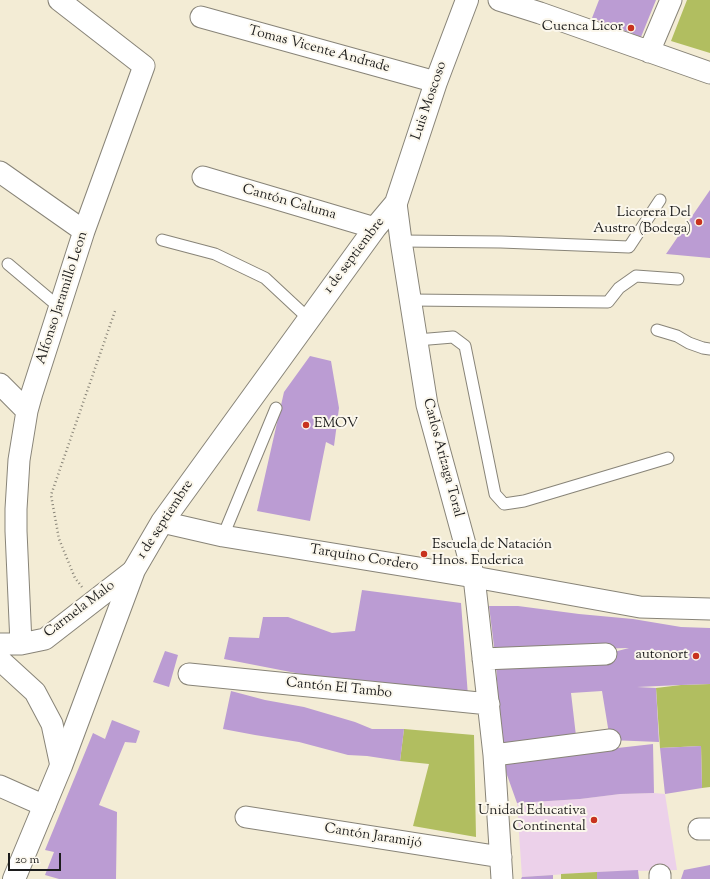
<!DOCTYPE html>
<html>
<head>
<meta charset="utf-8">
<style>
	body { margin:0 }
	#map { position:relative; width:710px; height:879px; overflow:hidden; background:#f3ecd5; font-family:"Sorts Mill Goudy",serif }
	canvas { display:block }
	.scale { position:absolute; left:8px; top:853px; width:53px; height:18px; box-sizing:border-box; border:2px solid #1c1c1c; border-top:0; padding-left:5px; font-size:12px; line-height:14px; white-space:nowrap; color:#1c1c1c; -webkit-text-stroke:3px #fbf7ec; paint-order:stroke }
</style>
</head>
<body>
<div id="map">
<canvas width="710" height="879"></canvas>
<div class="scale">20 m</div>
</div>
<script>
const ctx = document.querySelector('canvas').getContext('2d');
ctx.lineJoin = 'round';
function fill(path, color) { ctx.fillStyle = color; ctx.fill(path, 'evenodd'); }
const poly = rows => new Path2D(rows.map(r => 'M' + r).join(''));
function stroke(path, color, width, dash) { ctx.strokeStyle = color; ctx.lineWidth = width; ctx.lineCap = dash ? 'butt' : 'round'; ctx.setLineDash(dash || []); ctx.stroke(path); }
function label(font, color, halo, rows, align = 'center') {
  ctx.font = font + ' "Sorts Mill Goudy",serif'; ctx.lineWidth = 4; ctx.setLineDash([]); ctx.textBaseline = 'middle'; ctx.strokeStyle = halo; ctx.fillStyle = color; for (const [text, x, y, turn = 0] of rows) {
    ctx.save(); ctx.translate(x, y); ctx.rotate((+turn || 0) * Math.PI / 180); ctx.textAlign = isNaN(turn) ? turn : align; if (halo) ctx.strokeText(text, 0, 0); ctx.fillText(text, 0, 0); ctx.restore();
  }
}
const built = poly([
	[654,793,665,794,677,870,597,872,522,877,517,803,580,799,620,794]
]);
const green = poly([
	[687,0,710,0,710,53,671,41],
	[710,684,710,787,702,788,701,746,660,748,656,688,681,685],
	[404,729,474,735,476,837,413,826,429,764,400,761],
	[597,872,597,879,561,879,561,874]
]);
const building = poly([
	[599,0,656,0,641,37,592,18],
	[710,190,710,258,666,254],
	[310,356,331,361,339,408,334,446,326,442,310,521,257,511,284,392],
	[362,590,461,603,468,696,301,674,224,659,229,637,259,638,263,617,288,617,332,633,355,631],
	[489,606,518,606,579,614,633,619,681,627,710,628,710,684,681,685,637,687,656,688,659,742,610,740,602,691,571,693,576,736,501,748,496,663,606,654,629,648,545,650,495,654],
	[165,651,178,655,169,687,153,682],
	[231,691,265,700,304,707,355,722,372,729,404,729,400,761,367,756,348,755,299,742,255,735,223,729],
	[112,720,140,731,136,743,125,742,99,805,117,812,116,879,59,879,45,875,54,852,45,850,93,733,105,739],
	[653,744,654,793,620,794,580,799,517,803,502,761],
	[701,746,702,788,665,794,660,748],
	[710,865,710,879,681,879,684,870],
	[638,870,639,879,597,879,597,872],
	[553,875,553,879,521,879,522,877]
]);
const path = poly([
	[82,587,75,578,59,539,51,495,115,311]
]);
const service = poly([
	[162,240,215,254,265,278,309,319],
	[401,241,501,242,629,247,660,200],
	[8,264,59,307],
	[410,300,608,302,619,288,636,276,678,279],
	[657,330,677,336,689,343,703,348,710,349],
	[417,340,453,337,465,346,495,494,504,504,524,501,668,458],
	[223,536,276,408]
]);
const minor = poly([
	[499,0,540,13,710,73],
	[201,17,436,82],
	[649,52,671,0],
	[0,172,84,231],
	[203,177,375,228],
	[396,203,401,241,427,405,474,577,494,755,502,879],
	[0,384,27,411],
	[162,522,223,536,474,577,640,607,710,609],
	[0,644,21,644,45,639,134,570],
	[21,644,16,531,16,509,19,460,27,411,32,393,84,231,144,66,59,0],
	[483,659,606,654],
	[0,660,35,692,52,724,61,766],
	[189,674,489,704],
	[494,755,610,740],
	[0,786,45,806],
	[246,817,501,857],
	[699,829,710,829],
	[660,875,660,879]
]);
const tertiary = poly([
	[14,879,61,766,134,570,162,522,375,228,396,203,436,82,467,0]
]);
const markers = [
	[631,28,4,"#c8321e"],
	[699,222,4,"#c8321e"],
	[306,425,4,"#c8321e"],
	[424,554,4,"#c8321e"],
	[696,656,4,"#c8321e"],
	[594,820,4,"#c8321e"]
];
const poiNames = [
	["Cuenca Licor",623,28],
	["Licorera Del",691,214],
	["Austro (Bodega)",691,230],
	["EMOV",314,425,"left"],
	["Escuela de Natación",432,546,"left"],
	["Hnos. Enderica",432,562,"left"],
	["autonort",688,656],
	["Unidad Educativa",586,812],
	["Continental",586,828]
];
const streetNames = [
	["Tomas Vicente Andrade",319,50,15],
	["Luis Moscoso",430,101,-71],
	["Cantón Caluma",289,203,16],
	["1 de septiembre",355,256,-53],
	["Alfonso Jaramillo Leon",63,298,-72],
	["Carlos Arízaga Toral",442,458,75],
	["1 de septiembre",166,520,-57],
	["Tarquino Cordero",364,559,9],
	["Carmela Malo",80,610,-37],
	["Cantón El Tambo",339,689,6],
	["Cantón Jaramijó",373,837,9]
];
fill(built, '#ecd1ea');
fill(green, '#b1be60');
fill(building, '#bb9cd3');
stroke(service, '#888478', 13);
stroke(minor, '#888478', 23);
stroke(tertiary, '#888478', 24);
stroke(path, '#888478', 2.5, [1, 3]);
stroke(service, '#fff', 11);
stroke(minor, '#fff', 21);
stroke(tertiary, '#fff', 22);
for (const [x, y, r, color] of markers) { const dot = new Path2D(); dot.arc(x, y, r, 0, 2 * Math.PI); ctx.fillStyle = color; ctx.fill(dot); stroke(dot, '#fbf7ec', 1.5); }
label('14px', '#1c1c1c', '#fbf7ec', poiNames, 'right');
label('14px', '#1c1c1c', '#fbf7ec', streetNames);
</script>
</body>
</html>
